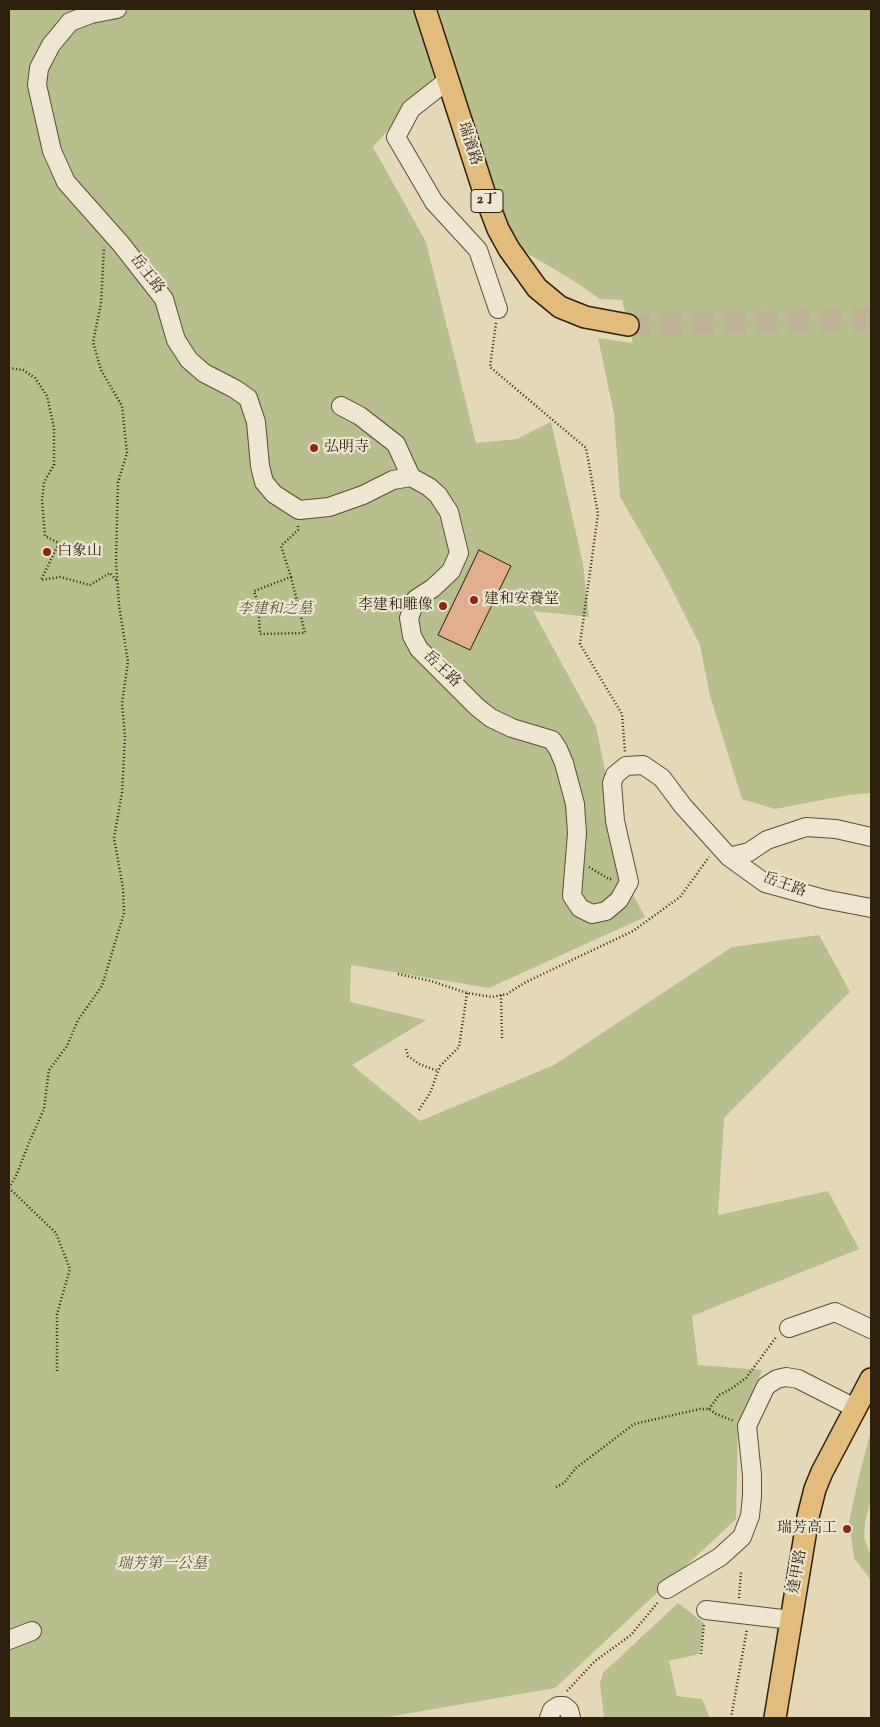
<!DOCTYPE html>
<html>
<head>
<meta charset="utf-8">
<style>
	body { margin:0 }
	#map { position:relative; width:880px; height:1727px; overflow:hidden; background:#e5d8b7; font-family:"Sorts Mill Goudy",serif }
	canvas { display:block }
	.frame { position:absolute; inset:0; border:10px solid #2d1f0b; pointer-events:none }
</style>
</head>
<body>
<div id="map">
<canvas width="880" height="1727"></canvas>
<div class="frame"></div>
</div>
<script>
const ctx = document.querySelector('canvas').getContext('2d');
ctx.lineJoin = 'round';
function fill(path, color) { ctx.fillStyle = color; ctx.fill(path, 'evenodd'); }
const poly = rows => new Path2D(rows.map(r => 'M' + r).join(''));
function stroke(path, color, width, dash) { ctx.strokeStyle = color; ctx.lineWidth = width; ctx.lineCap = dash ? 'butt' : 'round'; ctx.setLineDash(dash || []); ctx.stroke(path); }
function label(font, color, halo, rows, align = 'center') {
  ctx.font = font + ' "Sorts Mill Goudy","Noto Serif TC",serif'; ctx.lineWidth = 4.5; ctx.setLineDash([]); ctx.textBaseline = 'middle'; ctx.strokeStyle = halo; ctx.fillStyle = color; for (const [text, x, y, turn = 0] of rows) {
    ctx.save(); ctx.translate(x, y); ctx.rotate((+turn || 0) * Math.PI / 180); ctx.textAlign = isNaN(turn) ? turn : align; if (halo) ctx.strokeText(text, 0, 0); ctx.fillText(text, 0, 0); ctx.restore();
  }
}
const green = poly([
	[9,9,415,9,434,78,373,147,426,242,476,443,517,439,551,422,583,564,589,617,533,611,596,726,606,776,614,860,645,917,489,988,351,965,350,1002,426,1020,352,1065,420,1121,554,1065,732,947,819,935,850,992,724,1118,718,1215,828,1191,859,1249,692,1316,698,1365,762,1370,738,1428,736,1519,555,1688,382,1718,9,1718],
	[438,9,871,9,871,793,848,795,775,809,742,799,710,696,700,645,664,573,620,497,614,414,598,338,633,343,622,300,600,299,574,281,522,250,503,217],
	[871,1430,871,1499,865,1522,864,1538,871,1556,871,1580,854,1558,849,1522,859,1476],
	[678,1603,704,1623,699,1654,669,1661,677,1696,702,1699,710,1718,604,1718,600,1684,603,1673]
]);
const building = poly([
	[479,550,511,566,470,650,438,635,479,550]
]);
const majorTunnel = poly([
	[628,325,871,319]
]);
const path = poly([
	[496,323,490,367,586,448,598,514,580,644,622,714,625,752],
	[9,368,23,370,35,378,47,396,54,428,54,465,44,482,42,501,45,536,59,543,41,580,60,577,90,585,110,573,117,581],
	[291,577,305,633,260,634,258,603,254,591,291,577,281,546,298,530,298,524],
	[589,867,609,879,613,879],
	[398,974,431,981,467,993,492,997,507,994,526,982,633,931,680,897,709,857],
	[501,995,502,1038],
	[406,1049,408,1056,419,1064,438,1071],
	[419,1110,430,1093,440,1066,459,1047,467,993],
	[9,1188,17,1174,28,1145,44,1109,49,1070,67,1046,78,1020,102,986,124,913,123,888,114,838,122,793,125,737,122,703,128,662,119,605,116,561,118,482,127,453,122,406,101,370,93,342,101,304,104,247],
	[9,1188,56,1233,70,1269,57,1314,57,1371],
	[709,1409,719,1395,731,1389,746,1378,777,1336],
	[556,1487,564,1483,576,1468,634,1424,700,1409,709,1409,716,1414,734,1421],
	[739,1598,741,1572],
	[701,1654,704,1624],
	[567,1691,595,1661,631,1635,659,1601],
	[731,1718,747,1629]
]);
const minor = poly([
	[117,9,91,14,70,22,51,45,39,68,37,85,52,151,66,182,121,244,164,299,176,340,189,360,204,373,235,389,248,398,256,422,260,466,264,482,274,494,299,510,329,507,363,495,393,480,411,477,429,487,438,495,449,512,459,553,451,571,433,588,416,599,409,618,412,636,419,649,477,707,491,718,512,728,552,740,558,749,564,763,575,804,577,833,572,896,580,908,592,914,606,911,619,900,629,882,615,821,612,783,615,775,626,766,643,765,662,778,683,806,729,857,765,883,824,899,871,908],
	[448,80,411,109,396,137,434,202,478,250,498,309],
	[341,406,360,416,396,444,411,477],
	[729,857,749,852,767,840,806,827,836,829,871,837],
	[789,1328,835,1312,871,1329],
	[667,1589,720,1557,742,1537,750,1516,752,1496,752,1475,747,1426,766,1386,777,1379,786,1377,798,1379,855,1408],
	[706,1610,791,1620],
	[9,1640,32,1631],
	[549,1718,552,1710,558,1706,564,1706,569,1710,571,1718]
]);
const major = poly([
	[425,9,485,195,498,229,509,249,537,288,560,307,585,317,628,325],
	[775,1718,808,1517,815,1489,822,1472,871,1379]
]);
const markers = [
	[314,448,5,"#8f2418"],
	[47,552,5,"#8f2418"],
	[474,600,5,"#8f2418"],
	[443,606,5,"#8f2418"],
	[847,1529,5,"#8f2418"]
];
const shields = [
	[487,201,32]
];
const shieldNames = [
	["2丁",487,201]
];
const streetNames = [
	["瑞濱路",468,144,72],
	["岳王路",146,275,52],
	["岳王路",441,670,44],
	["岳王路",784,886,20],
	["逢甲路",799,1572,-80]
];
const poiNames = [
	["弘明寺",324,448],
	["白象山",57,552],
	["建和安養堂",484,600],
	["李建和雕像",433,606,"right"],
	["瑞芳高工",837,1529,"right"]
];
const parkNames = [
	["李建和之墓",275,610],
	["瑞芳第一公墓",162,1565]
];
fill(green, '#b8be8c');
fill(building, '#e1af8f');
stroke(building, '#2d1f0b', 1);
stroke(majorTunnel, '#c0b395', 21, [21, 11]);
stroke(minor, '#5b4d36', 20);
stroke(major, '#2d1f0b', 24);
stroke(path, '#2d1f0b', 2.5, [1, 2.5]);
stroke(minor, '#eee6d0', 18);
stroke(major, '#e2bc7c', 21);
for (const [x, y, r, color] of markers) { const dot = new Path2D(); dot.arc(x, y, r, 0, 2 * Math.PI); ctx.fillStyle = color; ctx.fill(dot); stroke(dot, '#eee6d0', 2); }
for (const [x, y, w] of shields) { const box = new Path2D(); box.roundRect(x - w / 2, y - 11.5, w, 23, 4); ctx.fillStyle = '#eee6d0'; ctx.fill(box); stroke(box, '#2d1f0b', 1); }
label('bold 14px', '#2d1f0b', null, shieldNames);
label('15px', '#2d1f0b', '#eee6d0', streetNames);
label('15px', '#2d1f0b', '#eee6d0', poiNames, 'left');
label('italic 15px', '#574f32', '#eee6d0', parkNames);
</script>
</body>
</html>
